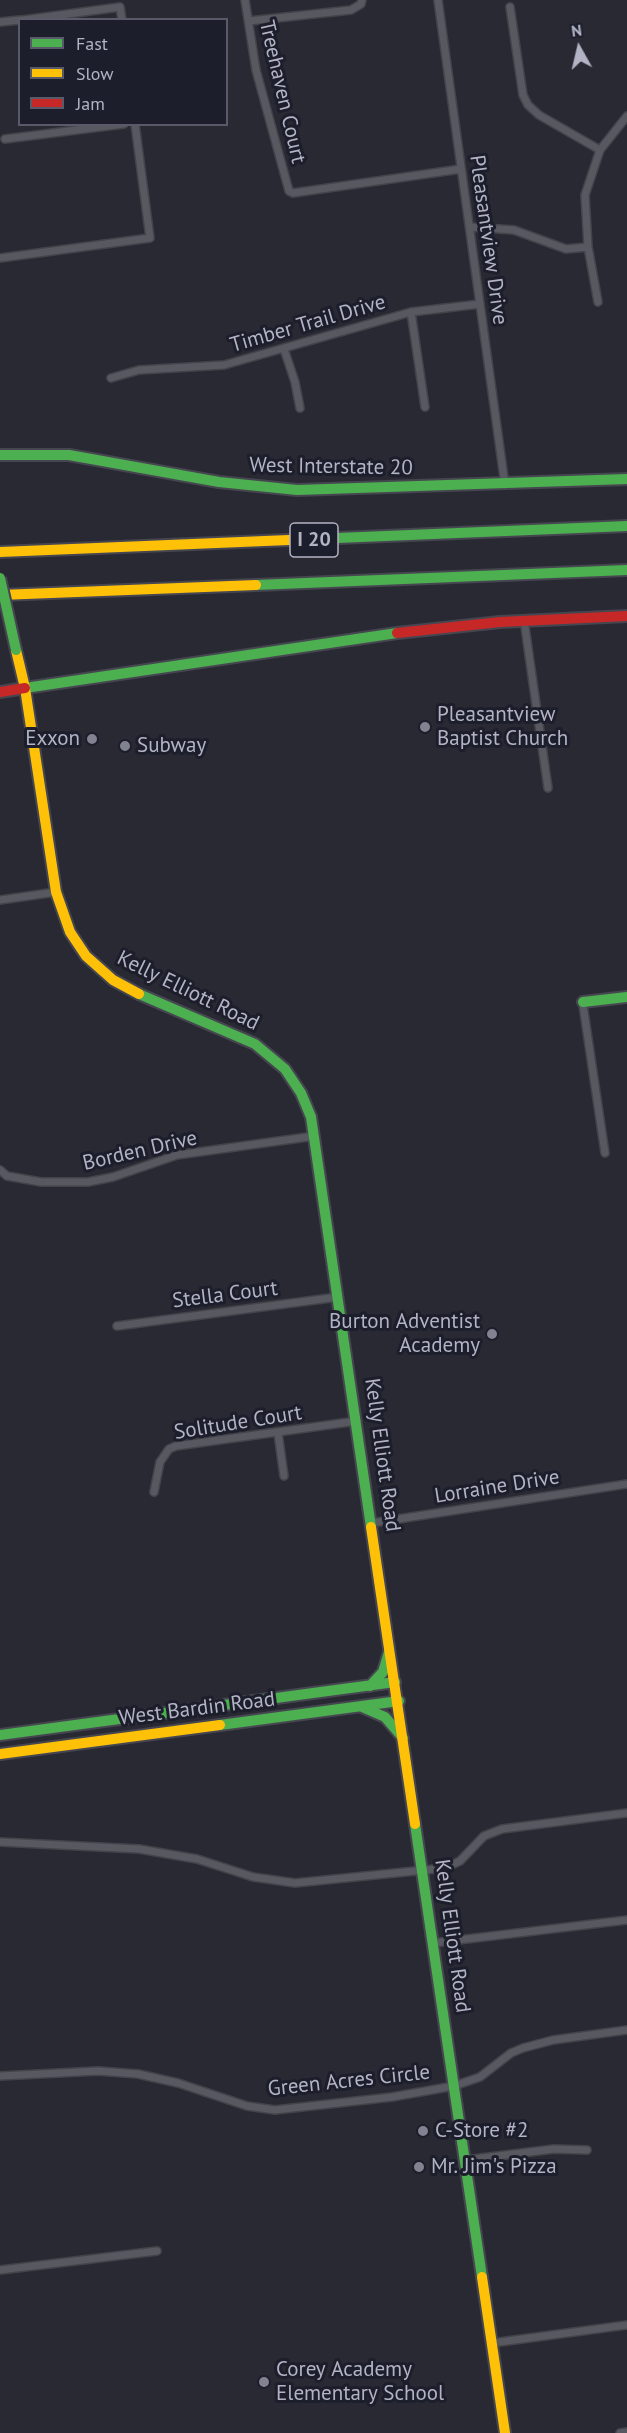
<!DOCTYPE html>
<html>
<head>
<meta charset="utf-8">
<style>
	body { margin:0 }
	#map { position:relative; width:627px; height:2433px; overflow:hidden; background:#282933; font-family:"PT Sans",sans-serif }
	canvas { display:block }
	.legend { position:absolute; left:18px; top:18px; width:210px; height:108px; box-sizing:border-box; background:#1c1e2c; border:2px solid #585a69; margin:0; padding:8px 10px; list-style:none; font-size:18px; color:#b2b3c4 }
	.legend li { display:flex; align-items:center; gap:12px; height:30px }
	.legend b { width:30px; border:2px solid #585a69 }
	.north { position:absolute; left:549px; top:18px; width:60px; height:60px; -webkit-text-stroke:4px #1c1e2c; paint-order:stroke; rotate:352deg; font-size:16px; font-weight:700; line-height:24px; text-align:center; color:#b2b3c4 }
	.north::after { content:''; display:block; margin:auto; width:21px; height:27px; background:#b2b3c4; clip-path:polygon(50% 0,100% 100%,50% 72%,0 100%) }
</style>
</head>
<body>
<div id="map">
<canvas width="627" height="2433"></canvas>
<ul class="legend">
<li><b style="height:8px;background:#4caf50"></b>Fast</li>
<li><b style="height:8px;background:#ffc107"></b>Slow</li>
<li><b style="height:8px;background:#c62828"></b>Jam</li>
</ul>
<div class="north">N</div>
</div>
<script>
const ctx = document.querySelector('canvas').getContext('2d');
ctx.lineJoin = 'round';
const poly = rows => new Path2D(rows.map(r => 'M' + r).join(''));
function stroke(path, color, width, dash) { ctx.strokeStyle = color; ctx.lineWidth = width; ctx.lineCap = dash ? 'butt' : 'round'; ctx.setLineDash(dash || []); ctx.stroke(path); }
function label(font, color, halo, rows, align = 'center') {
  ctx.font = font + ' "PT Sans",sans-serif'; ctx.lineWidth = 6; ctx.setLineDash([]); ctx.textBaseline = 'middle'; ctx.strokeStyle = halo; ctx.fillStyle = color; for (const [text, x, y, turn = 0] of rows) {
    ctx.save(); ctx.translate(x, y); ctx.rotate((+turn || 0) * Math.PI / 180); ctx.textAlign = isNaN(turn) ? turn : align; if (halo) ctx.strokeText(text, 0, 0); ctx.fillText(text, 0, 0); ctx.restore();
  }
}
const street = poly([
	[245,0,256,70,289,191,293,193,461,169],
	[438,0,505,485],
	[510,7,523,95,528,105,539,115,600,150],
	[23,20,120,7,122,20],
	[249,21,351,10,361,4,362,0],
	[0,22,20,20],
	[5,139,124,124],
	[470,227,514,230,566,249,588,247],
	[0,258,150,238,135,124],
	[598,302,588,247,585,195,600,150,627,116],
	[411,312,425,407],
	[284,349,295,382,300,408],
	[111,378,139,370,224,365,411,312,480,304],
	[524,620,548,788],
	[0,900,56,892],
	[583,1005,605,1153],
	[0,1170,7,1176,41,1182,88,1182,113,1177,177,1155,315,1136],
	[117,1326,338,1297],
	[278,1433,284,1476],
	[154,1492,160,1462,169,1449,176,1446,357,1421],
	[372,1523,627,1484],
	[0,1842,139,1849,197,1859,253,1877,295,1883,445,1868,460,1861,484,1836,502,1829,627,1813],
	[433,1943,627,1920],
	[0,2076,98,2071,138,2074,178,2083,247,2106,275,2110,392,2097,454,2086,480,2077,511,2053,523,2048,553,2040,627,2030],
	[465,2160,554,2149,587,2150],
	[0,2270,157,2251],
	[492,2343,627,2325],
	[620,2433,627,2432]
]);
const fast = poly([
	[0,455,69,455,219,482,297,490,627,479],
	[313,539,627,526],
	[256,585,627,570],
	[25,688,397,633],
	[139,994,255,1044,285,1069,301,1093,311,1117,371,1527],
	[583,1002,627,997],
	[370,1686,383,1672,389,1652],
	[362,1707,385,1717,403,1738],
	[220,1725,399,1701],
	[0,1735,395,1682],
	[415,1824,482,2277]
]);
const slow = poly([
	[0,552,313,539],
	[0,595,256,585],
	[16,650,25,688,56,892,70,932,86,956,113,980,139,994],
	[371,1527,415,1824],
	[0,1754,220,1725],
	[482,2277,505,2433]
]);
const jam = poly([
	[397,633,500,622,627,616],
	[0,692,25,688]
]);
const fastBridge = poly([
	[0,578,16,650]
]);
const markers = [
	[425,727,6,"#828391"],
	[92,739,6,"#828391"],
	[125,746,6,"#828391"],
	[492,1334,6,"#828391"],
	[423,2131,6,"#828391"],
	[419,2167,6,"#828391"],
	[264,2382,6,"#828391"]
];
const shields = [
	[314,540,48]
];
const shieldNames = [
	["I 20",314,540]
];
const streetNames = [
	["Treehaven Court",282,92,77],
	["Pleasantview Drive",488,240,82],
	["Timber Trail Drive",308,324,-16],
	["West Interstate 20",331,467,1],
	["Kelly Elliott Road",188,991,26],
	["Borden Drive",140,1151,-13],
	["Stella Court",225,1295,-7],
	["Solitude Court",238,1423,-9],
	["Kelly Elliott Road",382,1455,82],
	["Lorraine Drive",497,1487,-9],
	["West Bardin Road",197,1709,-7],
	["Kelly Elliott Road",452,1936,82],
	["Green Acres Circle",349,2081,-6]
];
const poiNames = [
	["Pleasantview",437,715],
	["Baptist Church",437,739],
	["Exxon",80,739,"right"],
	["Subway",137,746],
	["Burton Adventist",480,1322,"right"],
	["Academy",480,1346,"right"],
	["C-Store #2",435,2131],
	["Mr. Jim's Pizza",431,2167],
	["Corey Academy",276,2370],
	["Elementary School",276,2394]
];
stroke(street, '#43434a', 10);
stroke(fast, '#464650', 14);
stroke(slow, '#464650', 14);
stroke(jam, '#464650', 14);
stroke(street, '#585861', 7);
stroke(fast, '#4caf50', 10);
stroke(slow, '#ffc107', 10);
stroke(jam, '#c62828', 10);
stroke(fastBridge, '#464650', 14, []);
stroke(fastBridge, '#4caf50', 10);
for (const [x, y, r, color] of markers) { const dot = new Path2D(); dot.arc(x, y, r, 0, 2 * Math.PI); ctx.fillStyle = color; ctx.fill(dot); stroke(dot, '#1c1e2c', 2); }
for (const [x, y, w] of shields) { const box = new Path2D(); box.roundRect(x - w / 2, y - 17, w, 34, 4.5); ctx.fillStyle = '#1c1e2c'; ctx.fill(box); stroke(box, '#b2b3c4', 1.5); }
label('bold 20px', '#b2b3c4', null, shieldNames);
label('21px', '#b2b3c4', '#1c1e2c', streetNames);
label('21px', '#b2b3c4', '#1c1e2c', poiNames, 'left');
</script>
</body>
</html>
